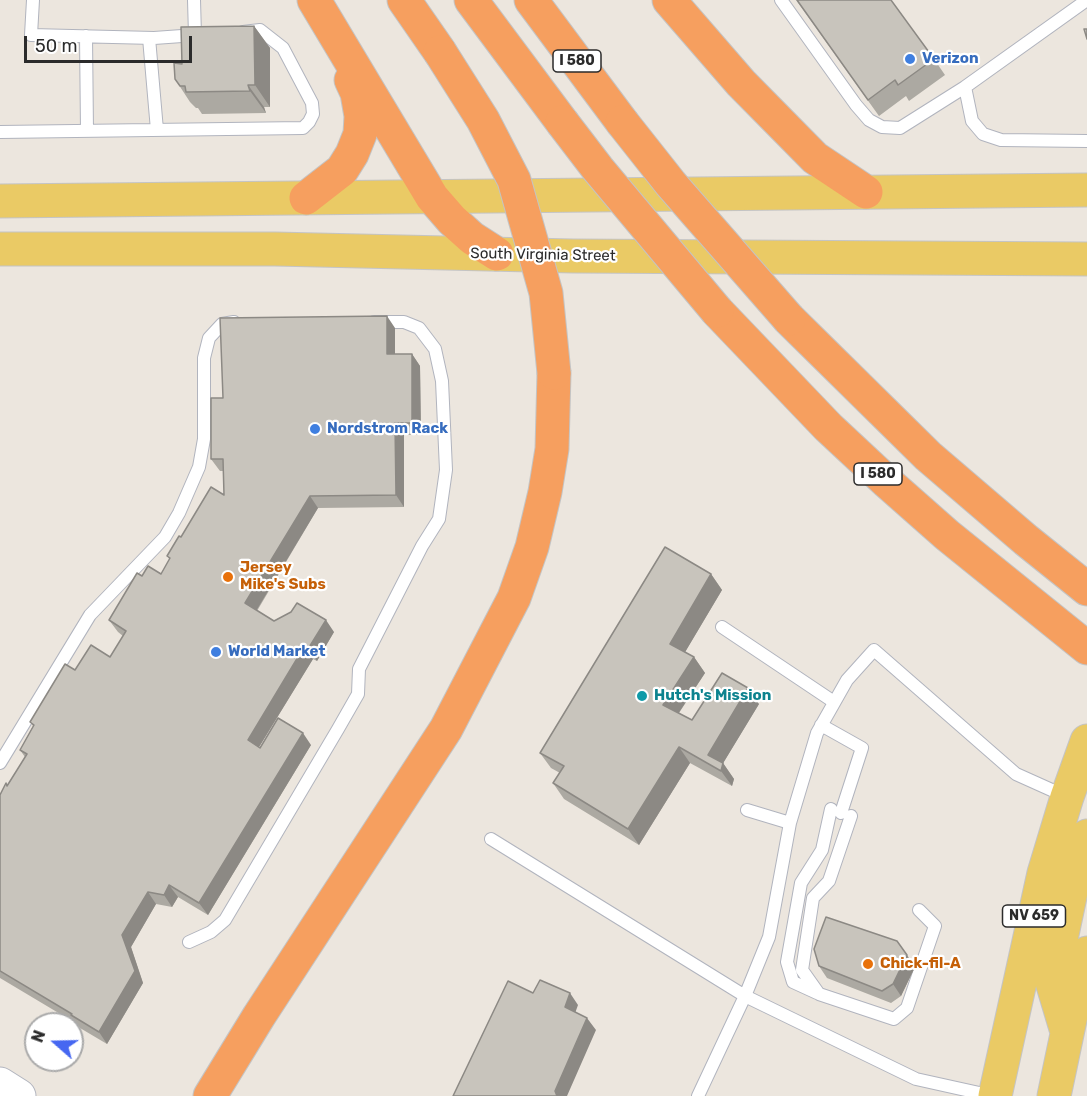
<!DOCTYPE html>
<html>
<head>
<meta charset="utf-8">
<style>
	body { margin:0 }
	#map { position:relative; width:1087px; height:1096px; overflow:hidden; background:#ece6de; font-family:Rubik,sans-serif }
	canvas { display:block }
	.north { position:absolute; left:24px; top:1012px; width:60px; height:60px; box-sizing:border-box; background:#fff; border:2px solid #aaa; border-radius:50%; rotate:290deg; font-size:16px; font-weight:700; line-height:24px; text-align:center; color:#2b2b2b }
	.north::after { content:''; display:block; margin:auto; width:21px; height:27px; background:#4667f1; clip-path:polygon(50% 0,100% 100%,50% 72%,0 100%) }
	.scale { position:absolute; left:24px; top:36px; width:168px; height:27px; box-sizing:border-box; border:3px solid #2b2b2b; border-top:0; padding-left:8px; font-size:18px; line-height:21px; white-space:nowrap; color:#2b2b2b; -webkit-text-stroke:4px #fff; paint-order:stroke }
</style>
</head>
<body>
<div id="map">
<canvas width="1087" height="1096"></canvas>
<div class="north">N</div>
<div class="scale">50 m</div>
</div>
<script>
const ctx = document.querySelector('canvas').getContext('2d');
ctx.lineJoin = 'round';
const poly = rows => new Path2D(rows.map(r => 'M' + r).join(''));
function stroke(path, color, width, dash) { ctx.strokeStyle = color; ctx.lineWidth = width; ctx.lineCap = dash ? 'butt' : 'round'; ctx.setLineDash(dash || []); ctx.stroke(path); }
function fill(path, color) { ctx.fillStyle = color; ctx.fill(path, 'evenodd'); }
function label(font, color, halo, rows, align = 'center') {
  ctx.font = font + ' Rubik,sans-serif'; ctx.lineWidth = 4.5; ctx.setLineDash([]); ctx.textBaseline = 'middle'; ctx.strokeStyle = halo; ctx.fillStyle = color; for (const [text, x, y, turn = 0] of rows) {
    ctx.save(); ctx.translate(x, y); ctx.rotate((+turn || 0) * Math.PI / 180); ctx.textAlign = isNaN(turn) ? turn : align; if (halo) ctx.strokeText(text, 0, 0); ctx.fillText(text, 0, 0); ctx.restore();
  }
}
const lane = poly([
	[33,0,31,35,154,38,196,35],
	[194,0,195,35],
	[781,0,856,105,869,120,882,127,900,128,965,87],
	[1087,0,965,87,972,121,983,134,1001,140,1087,141],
	[86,36,87,131],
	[149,38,157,130],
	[0,132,303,128,309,122,313,114,312,103,283,48,260,30,243,32],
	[722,627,834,702],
	[821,725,862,748,841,813],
	[0,763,90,615,165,537,179,513,199,467,204,439,204,358,209,338,222,324,234,322],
	[747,810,790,823],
	[851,816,829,881,813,898,802,970,819,994,894,1019,907,1008,935,926,919,910],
	[491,839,745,996,916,1079,993,1096],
	[189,942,211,932,225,920,338,729,358,694,359,669,422,546,439,519,446,470,442,381,435,349,419,328,404,322,374,322],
	[817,993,793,982,787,962,801,883,822,850,831,809],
	[698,1096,745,996,769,937,790,823,817,733,847,680,874,650,1016,774,1065,796]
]);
const secondary = poly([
	[0,1084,19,1096]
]);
const primary = poly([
	[0,201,1087,190],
	[0,249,275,249,573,256,1087,259],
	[1067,1032,1052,982,1072,887,1087,836],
	[995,1096,1044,873,1067,797,1087,741],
	[1054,1096,1071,1015,1087,953]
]);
const highway = poly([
	[314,0,432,197,452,220,472,238,497,254],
	[404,0,440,52],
	[471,0,562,122],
	[531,0,622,122],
	[669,0,741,83,815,158,866,192],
	[306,198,342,170,352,154,360,134,361,116,357,93,351,80],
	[717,311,828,427,887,482,947,535,1087,648],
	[789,319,928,456,1026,540,1087,589],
	[210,1096,259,1016,446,729,514,598,532,547,545,492,552,449,554,373]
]);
const highwayBridge = poly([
	[440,52,483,120,514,180,546,293,554,373],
	[562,122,598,169,717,311],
	[622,122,671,184,789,319]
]);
const wall = poly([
	[796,0,934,59,945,75,909,101,906,96,879,116],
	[254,26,270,48,270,107,264,107,266,113,202,114,198,108,196,108,190,102,175,79,182,64],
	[395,328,395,354,412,354,420,366,421,435,404,435,404,507,318,508,257,611,274,621,334,632,317,661,313,659,259,747,311,745,208,915,178,897,172,907,156,904,131,947,143,983,107,1044,80,1028,77,1024,0,978,0,795,8,785,25,757,20,750,33,726,30,722,75,670,110,657,123,636,118,632,109,620,142,576,161,574,170,560,167,556,181,537,224,495,224,471,220,471,211,459,223,398],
	[711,574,722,590,685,652,694,657,705,673,679,713,692,720,759,704,723,763,734,779,732,786,690,763,639,845,564,799,553,783,560,773,551,768,540,753],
	[897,941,915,967,901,996,891,1003,827,978,819,966]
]);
const shadedWall = poly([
	[254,26,270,48,270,107,255,85],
	[248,85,264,107,266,113,250,91],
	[387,316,395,328,395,366,387,354],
	[412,354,420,366,421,435,412,423],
	[395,423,404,435,404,507,396,495],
	[310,496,318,508,253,616,245,603],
	[711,574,722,590,681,659,670,644],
	[326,620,334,632,317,661,308,649],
	[304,647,313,659,256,752,248,740],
	[694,657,705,673,674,720,663,705],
	[748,688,759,704,719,770,708,755],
	[303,733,311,745,208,915,199,903],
	[679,747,690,763,639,845,628,829],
	[723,763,734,779,732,786,721,771],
	[169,885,178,897,172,907,164,895],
	[148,892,156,904,131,947,143,983,107,1044,99,1032,122,935],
	[907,955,915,967,901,996,893,984],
	[570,993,578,1005,573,1019,565,1007],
	[587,1018,596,1030,567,1096,557,1096,555,1091]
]);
const building = poly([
	[797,0,891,0,934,59,898,85,895,80,868,100,797,0],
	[254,26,255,85,248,85,250,91,186,92,185,86,180,86,175,79,174,63,182,64,181,27,254,26],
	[1084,29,1087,29,1087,39,1084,29],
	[387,316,387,354,412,354,412,423,395,423,396,495,310,496,245,603,274,621,291,612,297,603,326,620,308,649,304,647,248,740,260,748,278,718,303,733,199,903,169,885,164,895,148,892,122,935,135,971,99,1032,71,1015,72,1014,0,971,0,795,6,783,7,786,27,754,20,750,34,725,30,722,65,664,75,670,91,645,110,657,126,631,109,620,137,573,142,576,148,566,161,574,170,558,167,556,179,536,181,537,211,487,224,495,223,459,211,459,211,398,223,398,220,318,387,316],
	[665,547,711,574,670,644,694,657,663,705,692,720,722,673,748,688,708,755,723,763,721,771,679,747,628,829,553,783,564,766,540,753,665,547],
	[826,917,897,941,907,955,893,984,882,991,819,966,814,949,826,917],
	[540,980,570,993,565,1007,587,1018,555,1091,557,1096,453,1096,508,981,533,993,540,980]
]);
const markers = [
	[910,59,6,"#3f7fe0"],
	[315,429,6,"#3f7fe0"],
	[228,577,6,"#e8710a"],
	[216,652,6,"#3f7fe0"],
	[642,696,6,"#0f9aa8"],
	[868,964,6,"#e8710a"]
];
const shields = [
	[577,61,48],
	[878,474,48],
	[1034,916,63]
];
const shieldNames = [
	["I 580",577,61],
	["I 580",878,474],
	["NV 659",1034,916]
];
const shopNames = [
	["Verizon",922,59],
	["Nordstrom Rack",327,429],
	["World Market",228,652]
];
const streetNames = [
	["South Virginia Street",543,255,1]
];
const foodNames = [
	["Jersey",240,568],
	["Mike's Subs",240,585],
	["Chick-fil-A",880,964]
];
const cultureNames = [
	["Hutch's Mission",654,696]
];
stroke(lane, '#b1b4be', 14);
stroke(secondary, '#b1b4be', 35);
stroke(primary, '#c4c4c4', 35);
stroke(highway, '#c4c4c4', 35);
stroke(lane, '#fff', 12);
stroke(secondary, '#fff', 33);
stroke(primary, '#eaca65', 33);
stroke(highway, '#f69f5f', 33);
stroke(highwayBridge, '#c4c4c4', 35, []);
stroke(highwayBridge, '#f69f5f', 33);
fill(wall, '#aca9a2');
fill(shadedWall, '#8c8984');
fill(building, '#c8c4bc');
stroke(building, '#8c8984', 1.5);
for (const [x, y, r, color] of markers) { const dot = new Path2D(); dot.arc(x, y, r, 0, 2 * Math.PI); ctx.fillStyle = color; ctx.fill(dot); stroke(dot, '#fff', 2); }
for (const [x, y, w] of shields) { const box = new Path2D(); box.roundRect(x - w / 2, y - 11, w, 22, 4.5); ctx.fillStyle = '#fff'; ctx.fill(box); stroke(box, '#2b2b2b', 1.5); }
label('bold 14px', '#2b2b2b', null, shieldNames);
label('bold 15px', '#366cbe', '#fff', shopNames, 'left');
label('15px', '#2b2b2b', '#fff', streetNames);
label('bold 15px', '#c56008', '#fff', foodNames, 'left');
label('bold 15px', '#0d838f', '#fff', cultureNames, 'left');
</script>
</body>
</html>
